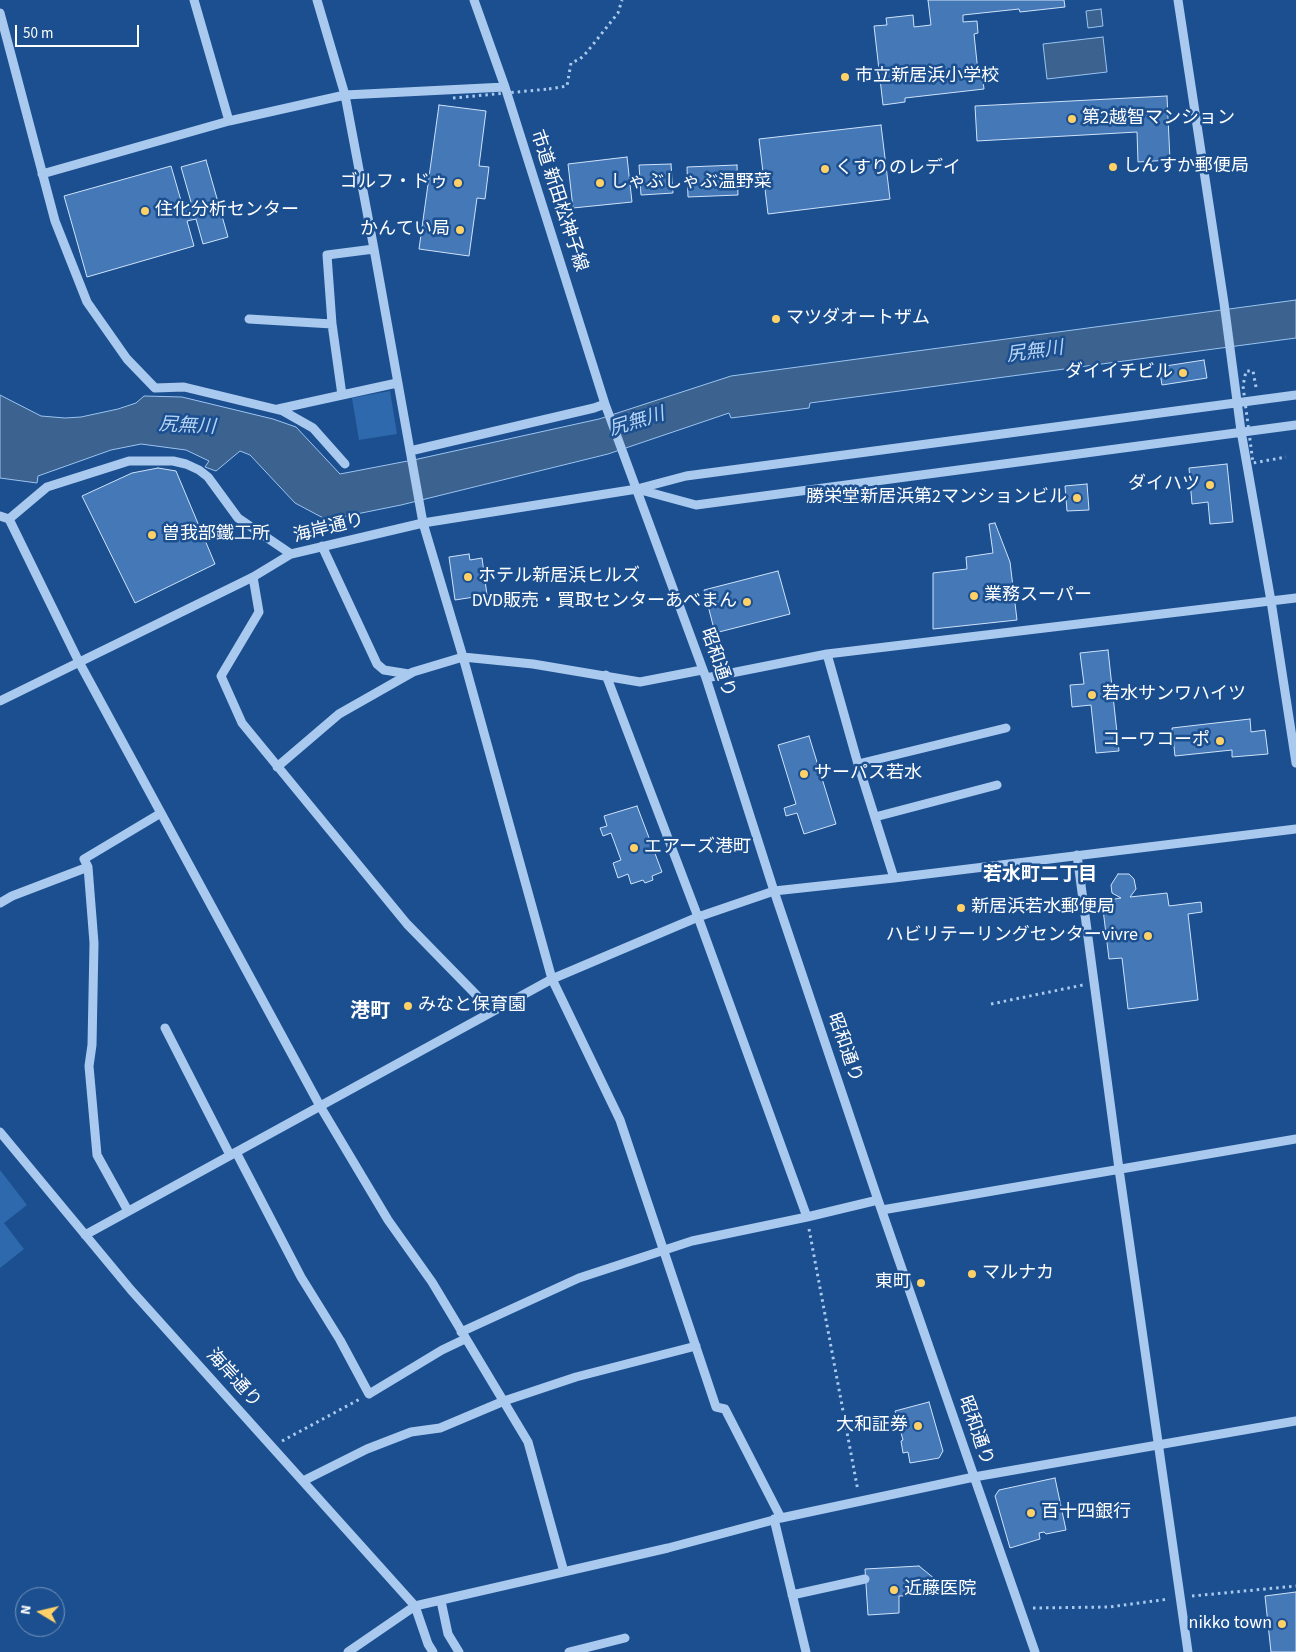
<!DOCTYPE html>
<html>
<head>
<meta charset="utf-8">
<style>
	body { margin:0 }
	#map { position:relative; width:1296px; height:1652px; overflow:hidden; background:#1b4f8f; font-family:"Source Sans 3",sans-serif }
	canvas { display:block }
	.north { position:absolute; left:15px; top:1587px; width:50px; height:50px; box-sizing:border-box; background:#1b4f8f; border:1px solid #7695bc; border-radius:50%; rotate:279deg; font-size:14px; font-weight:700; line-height:20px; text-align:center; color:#fff }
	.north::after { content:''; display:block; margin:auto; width:18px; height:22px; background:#ffd166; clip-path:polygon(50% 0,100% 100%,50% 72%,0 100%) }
	.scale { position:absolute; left:15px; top:25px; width:124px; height:22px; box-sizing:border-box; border:2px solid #fff; border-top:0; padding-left:6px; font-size:15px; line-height:18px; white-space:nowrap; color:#fff; -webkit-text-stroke:4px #1b4f8f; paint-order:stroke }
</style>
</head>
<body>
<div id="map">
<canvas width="1296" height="1652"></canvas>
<div class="north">N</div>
<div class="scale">50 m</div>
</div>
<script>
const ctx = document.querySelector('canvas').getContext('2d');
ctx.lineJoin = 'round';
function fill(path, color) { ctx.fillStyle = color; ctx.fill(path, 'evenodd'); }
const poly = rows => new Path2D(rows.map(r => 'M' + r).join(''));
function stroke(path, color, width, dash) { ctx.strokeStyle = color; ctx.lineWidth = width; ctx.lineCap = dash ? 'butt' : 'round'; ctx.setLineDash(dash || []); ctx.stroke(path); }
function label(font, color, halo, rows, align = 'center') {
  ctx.font = font + ' "Source Sans 3","Noto Sans JP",sans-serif'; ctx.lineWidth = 5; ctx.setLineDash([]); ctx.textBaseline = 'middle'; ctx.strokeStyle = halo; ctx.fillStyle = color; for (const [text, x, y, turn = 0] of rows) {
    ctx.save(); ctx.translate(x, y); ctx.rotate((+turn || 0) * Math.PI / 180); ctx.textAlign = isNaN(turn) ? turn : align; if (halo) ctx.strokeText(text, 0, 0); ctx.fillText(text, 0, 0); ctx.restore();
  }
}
const green = poly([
	[390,391,397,434,359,440,352,398],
	[0,1170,27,1205,4,1223,24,1249,0,1268]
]);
const water = poly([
	[1101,9,1103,26,1088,28,1086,11,1101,9],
	[1103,37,1107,72,1047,79,1043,44,1103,37],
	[1296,300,1296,338,810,403,809,408,731,418,729,413,608,454,401,505,327,520,295,503,250,455,240,451,216,471,205,467,209,461,186,450,141,444,111,450,38,476,37,483,0,478,0,395,41,416,65,418,81,417,118,409,136,403,144,396,182,397,273,419,296,427,340,474,418,459,599,419,731,376,1296,300]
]);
const building = poly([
	[928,0,1064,0,1065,7,1020,12,1019,9,963,15,963,22,977,21,978,33,974,34,978,72,982,72,984,89,905,98,905,102,883,105,874,26,887,25,886,18,913,15,914,27,931,25,928,0],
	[1167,96,1170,160,1138,162,1137,132,977,141,975,106,1167,96],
	[439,105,486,111,479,166,489,167,485,199,477,198,469,256,419,249,439,105],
	[881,125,890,199,768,214,759,139,881,125],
	[627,157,632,202,573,208,568,164,627,157],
	[206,160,228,237,203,244,196,219,187,221,194,246,87,277,64,196,171,166,182,204,191,202,181,167,206,160],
	[671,164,673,193,641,195,639,165,671,164],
	[737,165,738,195,688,197,687,167,737,165],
	[1204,360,1207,378,1162,385,1159,367,1204,360],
	[1227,464,1233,522,1210,524,1208,502,1192,504,1189,468,1227,464],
	[158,468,176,471,215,564,135,603,82,496,132,473,158,468],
	[1087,484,1089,510,1067,511,1065,486,1087,484],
	[995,523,1010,562,1017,620,933,629,933,573,967,569,966,557,993,553,989,524,995,523],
	[469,554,470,560,482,558,487,595,455,600,449,557,469,554],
	[778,571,790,614,715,633,704,590,778,571],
	[1108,650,1119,751,1096,753,1091,705,1072,707,1070,685,1084,684,1080,653,1108,650],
	[1250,719,1251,732,1265,730,1268,754,1232,757,1232,750,1175,756,1172,728,1250,719],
	[809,736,836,824,804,834,797,813,786,816,784,808,796,804,778,745,809,736],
	[637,806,662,872,652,876,653,880,645,883,643,880,631,884,628,874,618,878,613,863,621,860,611,833,603,836,600,828,607,826,604,816,637,806],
	[1118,874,1129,874,1134,879,1136,889,1130,897,1167,893,1169,906,1201,902,1202,912,1188,914,1198,1000,1128,1009,1122,958,1109,959,1102,901,1121,898,1112,893,1111,885,1118,874],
	[929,1402,943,1451,939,1458,910,1463,908,1452,903,1453,901,1441,903,1440,895,1411,929,1402],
	[1055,1478,1066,1530,1046,1534,1044,1532,1039,1533,1040,1539,1010,1548,995,1496,999,1490,1055,1478],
	[919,1566,935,1579,922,1585,923,1595,899,1596,899,1613,868,1615,865,1569,919,1566],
	[1296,1592,1296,1652,1271,1652,1265,1596,1296,1592]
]);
const path = poly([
	[549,89,567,86,571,63,580,59,587,52,618,13,622,0],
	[991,1004,1083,985],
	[809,1229,858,1491],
	[282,1441,360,1399],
	[1192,1596,1296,1586],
	[1033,1608,1109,1607,1169,1599]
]);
const minor = poly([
	[194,0,229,121],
	[317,0,345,95,374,249,423,523,463,657,552,979,620,1120,716,1407,725,1409,781,1518],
	[474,0,505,87,605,404,706,678,774,891,878,1200,1035,1652],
	[1178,0,1224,303,1241,431,1271,601,1296,763],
	[0,13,55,221,87,302,127,359,155,388,184,387,283,411,313,428,345,464],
	[42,174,229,121,345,95,505,87],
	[249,319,332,324,327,255,374,249],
	[332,324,342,395],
	[278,409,397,383],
	[410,451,594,408,605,404],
	[637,489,696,505,1296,425],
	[0,516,9,519,79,662,320,1106,388,1220,432,1282,528,1442,564,1572],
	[9,519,47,487,129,461,173,461,186,464,199,470,208,477,238,518,291,554],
	[322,546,377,664,384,670,409,674],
	[253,577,259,612,221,676,242,723,407,924,492,1011],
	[827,654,858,764,894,878],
	[606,675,698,917,807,1217],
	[706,678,827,654,1296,598],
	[0,701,253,577,291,554,423,523,637,489,686,476,1296,395],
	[858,764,1006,728],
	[277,767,339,714,413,672,463,657,533,664,640,682,702,670],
	[875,817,997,785],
	[1077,855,1119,1169,1188,1652],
	[0,903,12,896,88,867],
	[165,1028,230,1155],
	[0,1132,131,1290,415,1606,428,1644,433,1652],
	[236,1152,301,1277,340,1340,369,1394,442,1350,465,1339],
	[882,1210,1296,1139],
	[128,1211,97,1155,89,1066,92,1045,94,943,88,867,84,859,161,813],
	[85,1235,552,979,698,917,774,891,894,878,1296,829],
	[461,1332,579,1278,692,1241,807,1217,878,1200],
	[303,1481,367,1449,411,1432,440,1428,504,1401,576,1377,696,1346],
	[774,1519,806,1652],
	[792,1595,865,1579],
	[441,1601,448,1634,459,1652],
	[348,1652,415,1606,668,1548,781,1518,974,1477,1296,1421],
	[569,1652,625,1638]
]);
const pathBridge = poly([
	[453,98,549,89],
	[1256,387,1253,371,1246,371,1243,386,1253,463,1286,457]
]);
const markers = [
	[845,77,5,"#ffd166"],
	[1072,119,5,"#ffd166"],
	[1113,167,5,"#ffd166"],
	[825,169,5,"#ffd166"],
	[458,183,5,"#ffd166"],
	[600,183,5,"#ffd166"],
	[145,211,5,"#ffd166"],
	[460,230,5,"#ffd166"],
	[776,319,5,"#ffd166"],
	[1183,373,5,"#ffd166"],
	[1210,485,5,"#ffd166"],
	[1077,498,5,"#ffd166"],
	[152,535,5,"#ffd166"],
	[468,577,5,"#ffd166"],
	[974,596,5,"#ffd166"],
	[747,602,5,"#ffd166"],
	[1092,695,5,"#ffd166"],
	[1220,741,5,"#ffd166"],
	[804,774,5,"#ffd166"],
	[634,848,5,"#ffd166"],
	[961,908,5,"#ffd166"],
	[1148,936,5,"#ffd166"],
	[408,1006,5,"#ffd166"],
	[972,1274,5,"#ffd166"],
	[921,1283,5,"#ffd166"],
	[918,1426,5,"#ffd166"],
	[1031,1513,5,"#ffd166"],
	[894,1590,5,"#ffd166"],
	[1282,1624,5,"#ffd166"]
];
const poiNames = [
	["市立新居浜小学校",855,77],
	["第2越智マンション",1082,119],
	["しんすか郵便局",1123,167],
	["くすりのレデイ",835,169],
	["ゴルフ・ドゥ",448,183,"right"],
	["しゃぶしゃぶ温野菜",610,183],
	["住化分析センター",155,211],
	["かんてい局",450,230,"right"],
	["マツダオートザム",786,319],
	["ダイイチビル",1173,373,"right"],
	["ダイハツ",1200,485,"right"],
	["勝栄堂新居浜第2マンションビル",1067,498,"right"],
	["曽我部鐵工所",162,535],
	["ホテル新居浜ヒルズ",478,577],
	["業務スーパー",984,596],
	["DVD販売・買取センターあべまん",737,602,"right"],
	["若水サンワハイツ",1102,695],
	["コーワコーポ",1210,741,"right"],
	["サーパス若水",814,774],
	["エアーズ港町",644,848],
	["新居浜若水郵便局",971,908],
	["ハビリテーリングセンターvivre",1138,936,"right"],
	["みなと保育園",418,1006],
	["マルナカ",982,1274],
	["東町",911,1283,"right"],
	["大和証券",908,1426,"right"],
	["百十四銀行",1041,1513],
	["近藤医院",904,1590],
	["nikko town",1272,1624,"right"]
];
const streetNames = [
	["市道 新田松神子線",558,201,72],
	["海岸通り",329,529,-14],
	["昭和通り",717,663,71],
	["昭和通り",844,1048,71],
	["海岸通り",233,1379,48],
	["昭和通り",975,1431,71]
];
const waterNames = [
	["尻無川",1035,353,-8],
	["尻無川",637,423,-17],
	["尻無川",187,427,3]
];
const neighbourhoodNames = [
	["若水町二丁目",1040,876]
];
const quarterNames = [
	["港町",370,1013]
];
fill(green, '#2e69ad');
fill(water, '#3c6290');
stroke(water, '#9cc4f0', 1);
fill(building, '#4478b7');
stroke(building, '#cfe3fa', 1);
stroke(path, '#a9c9ee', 3, [2.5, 4]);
stroke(minor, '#a9c9ee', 9);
stroke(pathBridge, '#a9c9ee', 3, [2.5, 4]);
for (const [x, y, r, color] of markers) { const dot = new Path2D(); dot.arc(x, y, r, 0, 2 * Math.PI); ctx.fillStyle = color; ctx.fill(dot); stroke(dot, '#1b4f8f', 2); }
label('18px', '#fff', '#1b4f8f', poiNames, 'left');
label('18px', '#fff', '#1b4f8f', streetNames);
label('italic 19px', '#b5d3f5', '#1b4f8f', waterNames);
label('bold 19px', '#fff', '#1b4f8f', neighbourhoodNames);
label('bold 20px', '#fff', '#1b4f8f', quarterNames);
</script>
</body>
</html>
